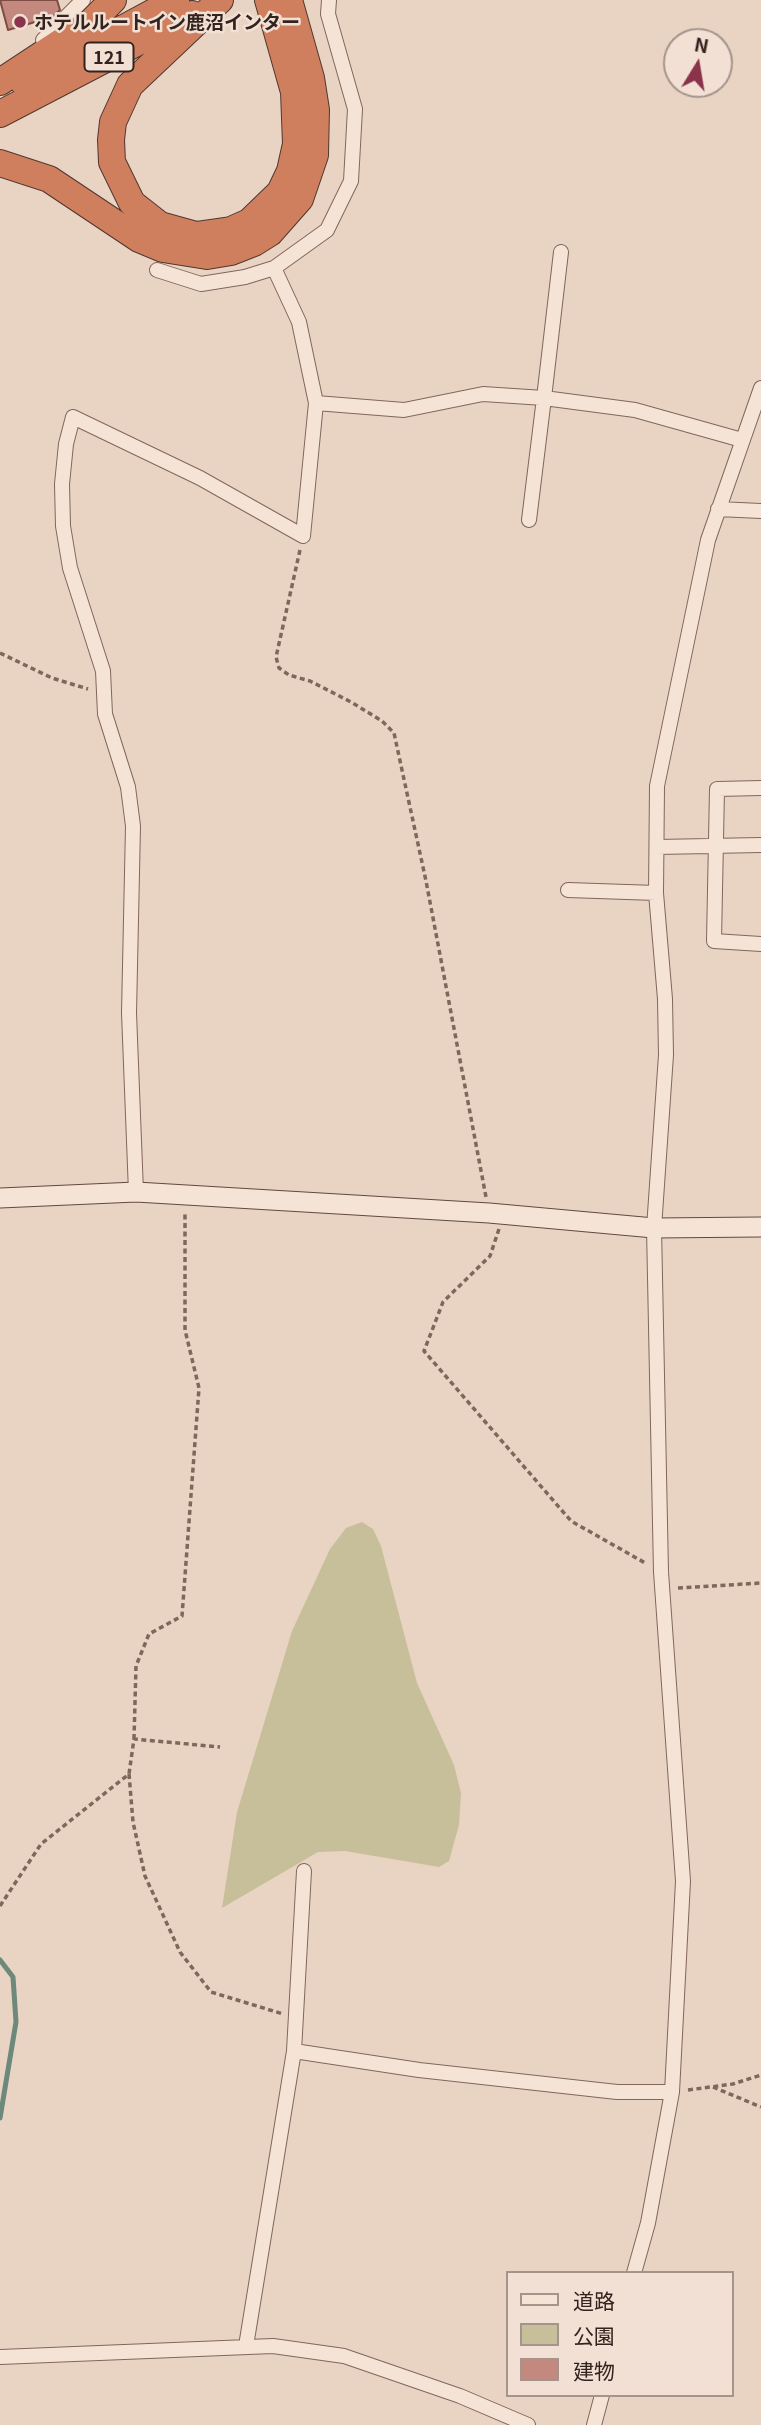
<!DOCTYPE html>
<html>
<head>
<meta charset="utf-8">
<style>
	body { margin:0 }
	#map { position:relative; width:761px; height:2425px; overflow:hidden; background:#e9d4c4; font-family:Georgia,"Noto Sans JP",serif }
	canvas { display:block }
	.legend { position:absolute; left:506px; top:2271px; width:228px; height:126px; box-sizing:border-box; background:#f1e0d3; border:2px solid #a5948b; margin:0; padding:9px 12px; list-style:none; font-size:21px; color:#33231f }
	.legend li { display:flex; align-items:center; gap:14px; height:35px }
	.legend b { width:35px; border:2px solid #a5948b }
	.north { position:absolute; left:663px; top:28px; width:70px; height:70px; box-sizing:border-box; background:#f1e0d3; border:2px solid #a5948b; border-radius:50%; rotate:11deg; font-size:19px; font-weight:700; line-height:28px; text-align:center; color:#33231f }
	.north::after { content:''; display:block; margin:auto; width:24px; height:32px; background:#8a334b; clip-path:polygon(50% 0,100% 100%,50% 72%,0 100%) }
</style>
</head>
<body>
<div id="map">
<canvas width="761" height="2425"></canvas>
<ul class="legend">
<li><b style="height:9px;background:#f5e3d6"></b>道路</li>
<li><b style="height:19px;background:#c6bf99"></b>公園</li>
<li><b style="height:19px;background:#c3887e"></b>建物</li>
</ul>
<div class="north">N</div>
</div>
<script>
const ctx = document.querySelector('canvas').getContext('2d');
ctx.lineJoin = 'round';
function fill(path, color) { ctx.fillStyle = color; ctx.fill(path, 'evenodd'); }
const poly = rows => new Path2D(rows.map(r => 'M' + r).join(''));
function stroke(path, color, width, dash) { ctx.strokeStyle = color; ctx.lineWidth = width; ctx.lineCap = dash ? 'butt' : 'round'; ctx.setLineDash(dash || []); ctx.stroke(path); }
function label(font, color, halo, rows, align = 'center') {
  ctx.font = font + ' Georgia,"Noto Sans JP",serif'; ctx.lineWidth = 5; ctx.setLineDash([]); ctx.textBaseline = 'middle'; ctx.strokeStyle = halo; ctx.fillStyle = color; for (const [text, x, y, turn = 0] of rows) {
    ctx.save(); ctx.translate(x, y); ctx.rotate((+turn || 0) * Math.PI / 180); ctx.textAlign = isNaN(turn) ? turn : align; if (halo) ctx.strokeText(text, 0, 0); ctx.fillText(text, 0, 0); ctx.restore();
  }
}
const green = poly([
	[362,1522,373,1529,381,1546,417,1683,454,1765,461,1793,459,1825,449,1861,439,1867,345,1851,318,1852,222,1908,237,1812,292,1631,330,1549,346,1528]
]);
const stream = poly([
	[0,1960,13,1977,16,2022,0,2118]
]);
const building = poly([
	[0,0,57,0,60,10,52,17,8,30,0,0]
]);
const path = poly([
	[300,550,276,657,279,668,289,675,310,681,351,702,382,721,394,733,426,881,486,1197],
	[0,653,52,678,88,689],
	[499,1229,490,1256,443,1302,424,1351,571,1521,647,1564],
	[678,1588,761,1583],
	[134,1739,136,1666,149,1634,182,1616,199,1388,185,1330,185,1211],
	[129,1774,133,1822,145,1876,180,1952,211,1992,283,2014],
	[0,1906,41,1844,129,1774,134,1739,220,1747],
	[713,2087,761,2107],
	[688,2090,733,2084,761,2075]
]);
const street = poly([
	[329,0,328,14,355,109,351,181,327,230,274,268,299,322,316,403,404,410,483,394,544,398,561,252],
	[43,40,83,0],
	[157,270,201,284,245,277,274,268],
	[718,509,761,511],
	[529,520,544,398,635,410,742,440],
	[761,788,717,789,714,941,761,944],
	[657,847,761,845],
	[568,890,656,893],
	[136,1192,129,1013,133,826,128,787,105,714,103,671,70,568,63,526,62,484,66,444,73,417,200,478,303,536,316,403],
	[294,2051,304,1871],
	[634,2273,648,2223,672,2092,683,1881,661,1572,654,1228,666,1055,665,999,656,893,657,786,708,540,761,388],
	[246,2346,294,2051,419,2070,617,2092,672,2092],
	[0,2357,273,2346,344,2356,460,2396,528,2425],
	[594,2425,602,2395]
]);
const secondary = poly([
	[0,1198,136,1192,489,1213,654,1228,761,1227]
]);
const highway = poly([
	[220,0,130,85,113,122,111,140,112,162,132,203,160,225,196,235,231,230,249,222,280,192,290,171,296,144,294,92,268,0],
	[0,82,91,22,113,0],
	[23,82,176,0],
	[0,114,192,14],
	[0,163,49,179,139,239,163,249,207,256,231,252,254,243,270,233,300,199,315,155,316,110,311,78,289,0]
]);
const markers = [
	[20,22,7,"#8a334b"]
];
const shields = [
	[109,57,49]
];
const shieldNames = [
	["121",109,57]
];
const poiNames = [
	["ホテルルートイン鹿沼インター",34,22]
];
fill(green, '#c6bf99');
stroke(stream, '#6d897b', 5);
fill(building, '#c3887e');
stroke(building, '#7e4c45', 2);
stroke(street, '#81665c', 16);
stroke(secondary, '#634840', 21);
stroke(highway, '#503730', 28);
stroke(path, '#81665c', 3.5, [5, 3.5]);
stroke(street, '#f5e3d6', 14);
stroke(secondary, '#f5e3d6', 19);
stroke(highway, '#cf7f5d', 26);
for (const [x, y, r, color] of markers) { const dot = new Path2D(); dot.arc(x, y, r, 0, 2 * Math.PI); ctx.fillStyle = color; ctx.fill(dot); stroke(dot, '#f1e0d3', 2.5); }
for (const [x, y, w] of shields) { const box = new Path2D(); box.roundRect(x - w / 2, y - 14.5, w, 29, 5); ctx.fillStyle = '#f1e0d3'; ctx.fill(box); stroke(box, '#33231f', 2); }
label('bold 18px', '#33231f', null, shieldNames);
label('bold 19px', '#33231f', '#f1e0d3', poiNames, 'left');
</script>
</body>
</html>
